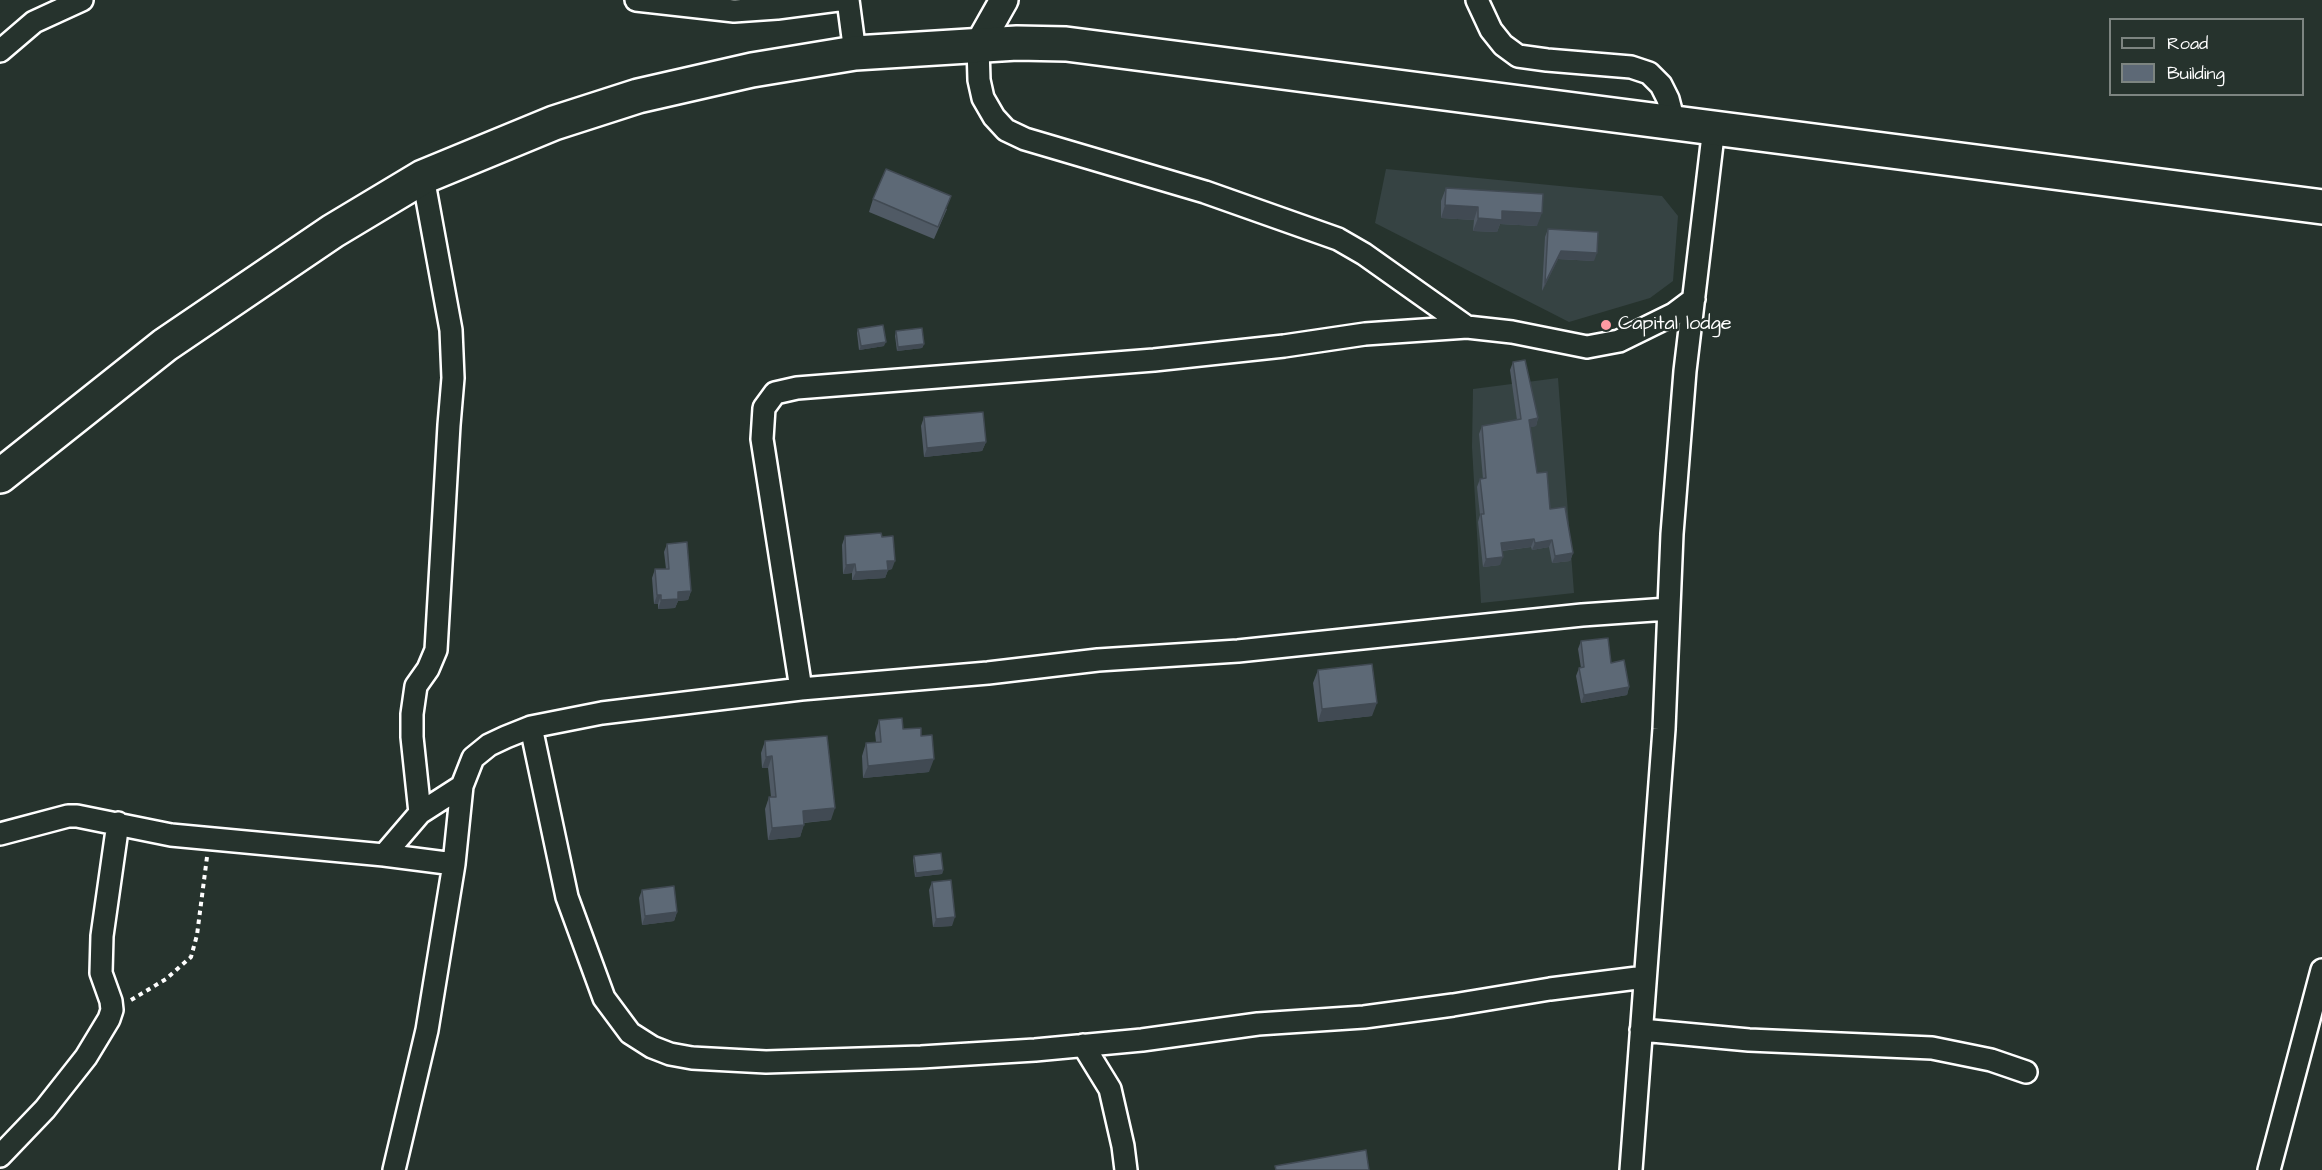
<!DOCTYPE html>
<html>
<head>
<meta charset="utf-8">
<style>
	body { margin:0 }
	#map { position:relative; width:2322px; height:1170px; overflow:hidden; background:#26332d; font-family:"Architects Daughter",sans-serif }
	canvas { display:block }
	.legend { position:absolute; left:2109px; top:18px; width:195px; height:78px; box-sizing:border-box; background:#26332d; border:2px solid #7d8581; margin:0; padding:8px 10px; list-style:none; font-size:18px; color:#fff }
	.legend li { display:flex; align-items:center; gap:12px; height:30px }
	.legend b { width:30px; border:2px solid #7d8581 }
</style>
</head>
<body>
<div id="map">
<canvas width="2322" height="1170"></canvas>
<ul class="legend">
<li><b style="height:8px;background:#26332d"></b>Road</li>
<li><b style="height:16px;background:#5d6976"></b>Building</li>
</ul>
</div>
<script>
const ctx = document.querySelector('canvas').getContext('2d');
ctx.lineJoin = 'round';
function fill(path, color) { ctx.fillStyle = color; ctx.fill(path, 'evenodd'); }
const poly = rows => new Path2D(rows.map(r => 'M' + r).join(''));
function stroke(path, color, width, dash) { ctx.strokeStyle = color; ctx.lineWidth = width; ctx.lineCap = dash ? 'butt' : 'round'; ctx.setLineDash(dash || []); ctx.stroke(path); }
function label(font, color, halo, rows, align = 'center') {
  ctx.font = font + ' "Architects Daughter",sans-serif'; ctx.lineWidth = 5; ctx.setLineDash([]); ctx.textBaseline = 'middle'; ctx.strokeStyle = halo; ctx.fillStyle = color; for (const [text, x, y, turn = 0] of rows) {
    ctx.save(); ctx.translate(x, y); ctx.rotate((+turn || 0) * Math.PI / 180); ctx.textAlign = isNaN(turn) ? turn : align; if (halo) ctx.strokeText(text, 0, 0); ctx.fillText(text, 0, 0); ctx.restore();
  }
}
const built = poly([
	[1386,169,1662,196,1678,216,1673,281,1650,298,1569,322,1375,223],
	[1558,378,1574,593,1481,603,1472,447,1473,389]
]);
const path = poly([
	[131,1000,166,979,191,957,197,935,207,857]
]);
const minor = poly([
	[636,0,734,11,777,8,838,0],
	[848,0,855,53],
	[1477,0,1491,30,1503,45,1518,56,1547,60,1631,67,1649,73,1661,85,1668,99,1674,122],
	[978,46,979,80,983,98,994,117,1006,130,1025,139,1205,192,1338,239,1364,254,1467,327],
	[0,51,34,22,82,0],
	[801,689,762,439,764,408,775,393,797,388,1154,360,1284,346,1365,334,1467,327,1512,332,1587,347,1619,341,1674,314,1694,299],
	[531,727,567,897,604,998,630,1033,652,1047,670,1054,692,1058,766,1062,921,1057,1035,1050,1142,1040,1258,1024,1364,1017,1453,1005,1550,989,1645,977],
	[420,813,412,737,412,714,416,686,428,669,436,650,449,425,453,378,451,330,423,177],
	[0,834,68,816,77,816,171,835,384,855,454,864],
	[384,855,420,813,462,786],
	[1641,1030,1749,1040,1932,1048,1991,1060,2026,1072],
	[1083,1045,1110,1089,1123,1146,1126,1170],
	[0,1156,45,1109,86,1057,109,1019,112,1010,111,1001,101,973,102,936,118,823],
	[394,1170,427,1030,454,864,462,786,473,758,489,745,506,737,531,727,602,713,801,689,988,673,1098,660,1238,651,1582,615,1668,609],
	[1631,1170,1664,729,1672,534,1685,371,1714,127],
	[2269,1170,2322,970]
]);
const tertiary = poly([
	[978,46,1004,0]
]);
const trunk = poly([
	[0,476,165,345,333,231,423,177,554,123,638,96,752,70,855,53,1017,43,1066,44,2322,207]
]);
const wall = poly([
	[1446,188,1537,226,1500,224,1497,232,1473,231,1474,220,1441,218,1441,201],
	[873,199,947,209,934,239,869,212],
	[1548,229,1594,261,1558,259,1542,291,1545,237],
	[858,329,884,346,859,350,857,333],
	[896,331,924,344,922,348,897,351,895,336],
	[1513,362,1538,418,1536,426,1530,427,1537,473,1550,509,1573,553,1570,561,1552,563,1549,547,1532,550,1531,547,1502,551,1500,565,1483,567,1478,522,1480,515,1477,487,1480,479,1483,479,1479,434,1482,426,1517,420,1510,370],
	[924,417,986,442,982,451,924,457,921,426],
	[845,536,882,537,892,569,888,570,885,578,852,580,852,573,843,574,842,545],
	[667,544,691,591,688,600,678,601,675,608,658,609,658,604,654,604,652,578,655,569,666,569,664,552],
	[1581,641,1611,663,1629,687,1627,695,1581,703,1576,676,1579,668,1581,668,1578,649],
	[1318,670,1372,716,1318,722,1313,683],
	[879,720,903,729,921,736,929,772,863,778,862,756,866,743,876,742,875,733],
	[765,741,831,820,804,823,800,837,768,840,765,809,769,797,771,797,768,768,762,768,761,753],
	[914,856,943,870,942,874,915,877,913,860],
	[932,882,952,926,933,927,929,890],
	[642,890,677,912,674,921,642,925,639,898]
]);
const shadedWall = poly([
	[1445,205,1478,207,1474,220,1441,218],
	[1502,211,1542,213,1537,226,1500,224,1497,232,1473,231,1478,218],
	[1561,251,1597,253,1594,261,1558,259,1542,291,1545,283],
	[886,342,884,346,859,350,861,346],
	[924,344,922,348,897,351,898,347],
	[1538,418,1536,426,1527,428,1529,420],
	[986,442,982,451,924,457,927,448],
	[1534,539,1531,547,1499,551,1501,543],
	[1552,540,1549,547,1532,550,1535,543],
	[1573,553,1570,561,1552,563,1555,556],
	[1503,557,1500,565,1483,567,1486,559],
	[887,561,895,561,892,569,888,570,885,578,852,580,856,572],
	[855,564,852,573,843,574,846,565],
	[691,591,688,600,678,601,675,608,658,609,661,600,678,592],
	[657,595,661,595,658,604,654,604],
	[1629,687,1627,695,1581,703,1584,695],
	[1377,703,1372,716,1318,722,1322,709],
	[772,756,768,768,762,768,766,757],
	[934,759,929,772,863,778,868,766],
	[835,808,831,820,799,823,803,811],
	[804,825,800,837,768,840,772,828],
	[943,870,942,874,915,877,916,873],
	[677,912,674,921,642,925,645,916],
	[955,917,952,926,933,927,936,919]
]);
const building = poly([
	[886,169,951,196,938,227,873,199,886,169],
	[1446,188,1543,194,1542,213,1502,211,1502,220,1478,218,1478,207,1445,205,1446,188],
	[1548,229,1598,232,1597,253,1561,251,1545,283,1548,229],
	[883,325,886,342,861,346,858,329,883,325],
	[922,328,924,344,898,347,896,331,922,328],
	[1525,360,1538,418,1529,420,1537,473,1547,472,1550,509,1565,507,1573,553,1555,556,1552,540,1535,543,1534,539,1501,543,1503,557,1486,559,1481,514,1484,514,1480,479,1486,478,1482,426,1521,419,1513,362,1525,360],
	[983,412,986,442,927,448,924,417,983,412],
	[881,533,882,537,893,536,895,561,887,561,888,570,856,572,855,564,846,565,845,536,881,533],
	[687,542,691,591,678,592,678,599,661,600,661,595,657,595,655,569,669,569,667,544,687,542],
	[1608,638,1611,663,1624,660,1629,687,1584,695,1579,668,1584,667,1581,641,1608,638],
	[1372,664,1377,703,1322,709,1318,670,1372,664],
	[902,718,903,729,921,728,921,736,932,735,934,759,868,766,866,743,881,742,879,720,902,718],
	[827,736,835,808,803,811,804,825,772,828,769,797,776,797,772,756,766,757,765,741,827,736],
	[941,853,943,870,916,873,914,856,941,853],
	[951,880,955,917,936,919,932,882,951,880],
	[674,886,677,912,645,916,642,890,674,886],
	[1366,1150,1369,1170,1276,1170,1275,1166,1366,1150]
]);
const markers = [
	[1606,325,6,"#ff9aa2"]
];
const poiNames = [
	["Capital lodge",1618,325]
];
fill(built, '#364343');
stroke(minor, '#fff', 26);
stroke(tertiary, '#fff', 32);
stroke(trunk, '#fff', 38);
stroke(path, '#fff', 4, [4.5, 4.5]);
stroke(minor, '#26332d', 21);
stroke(tertiary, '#26332d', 27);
stroke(trunk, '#26332d', 33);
fill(wall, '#505a65');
fill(shadedWall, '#414a53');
fill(building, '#5d6976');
stroke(building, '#414a53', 1.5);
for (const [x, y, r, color] of markers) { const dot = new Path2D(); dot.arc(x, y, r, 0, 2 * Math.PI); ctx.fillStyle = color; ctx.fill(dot); stroke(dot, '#26332d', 2); }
label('20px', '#fff', '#26332d', poiNames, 'left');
</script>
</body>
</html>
